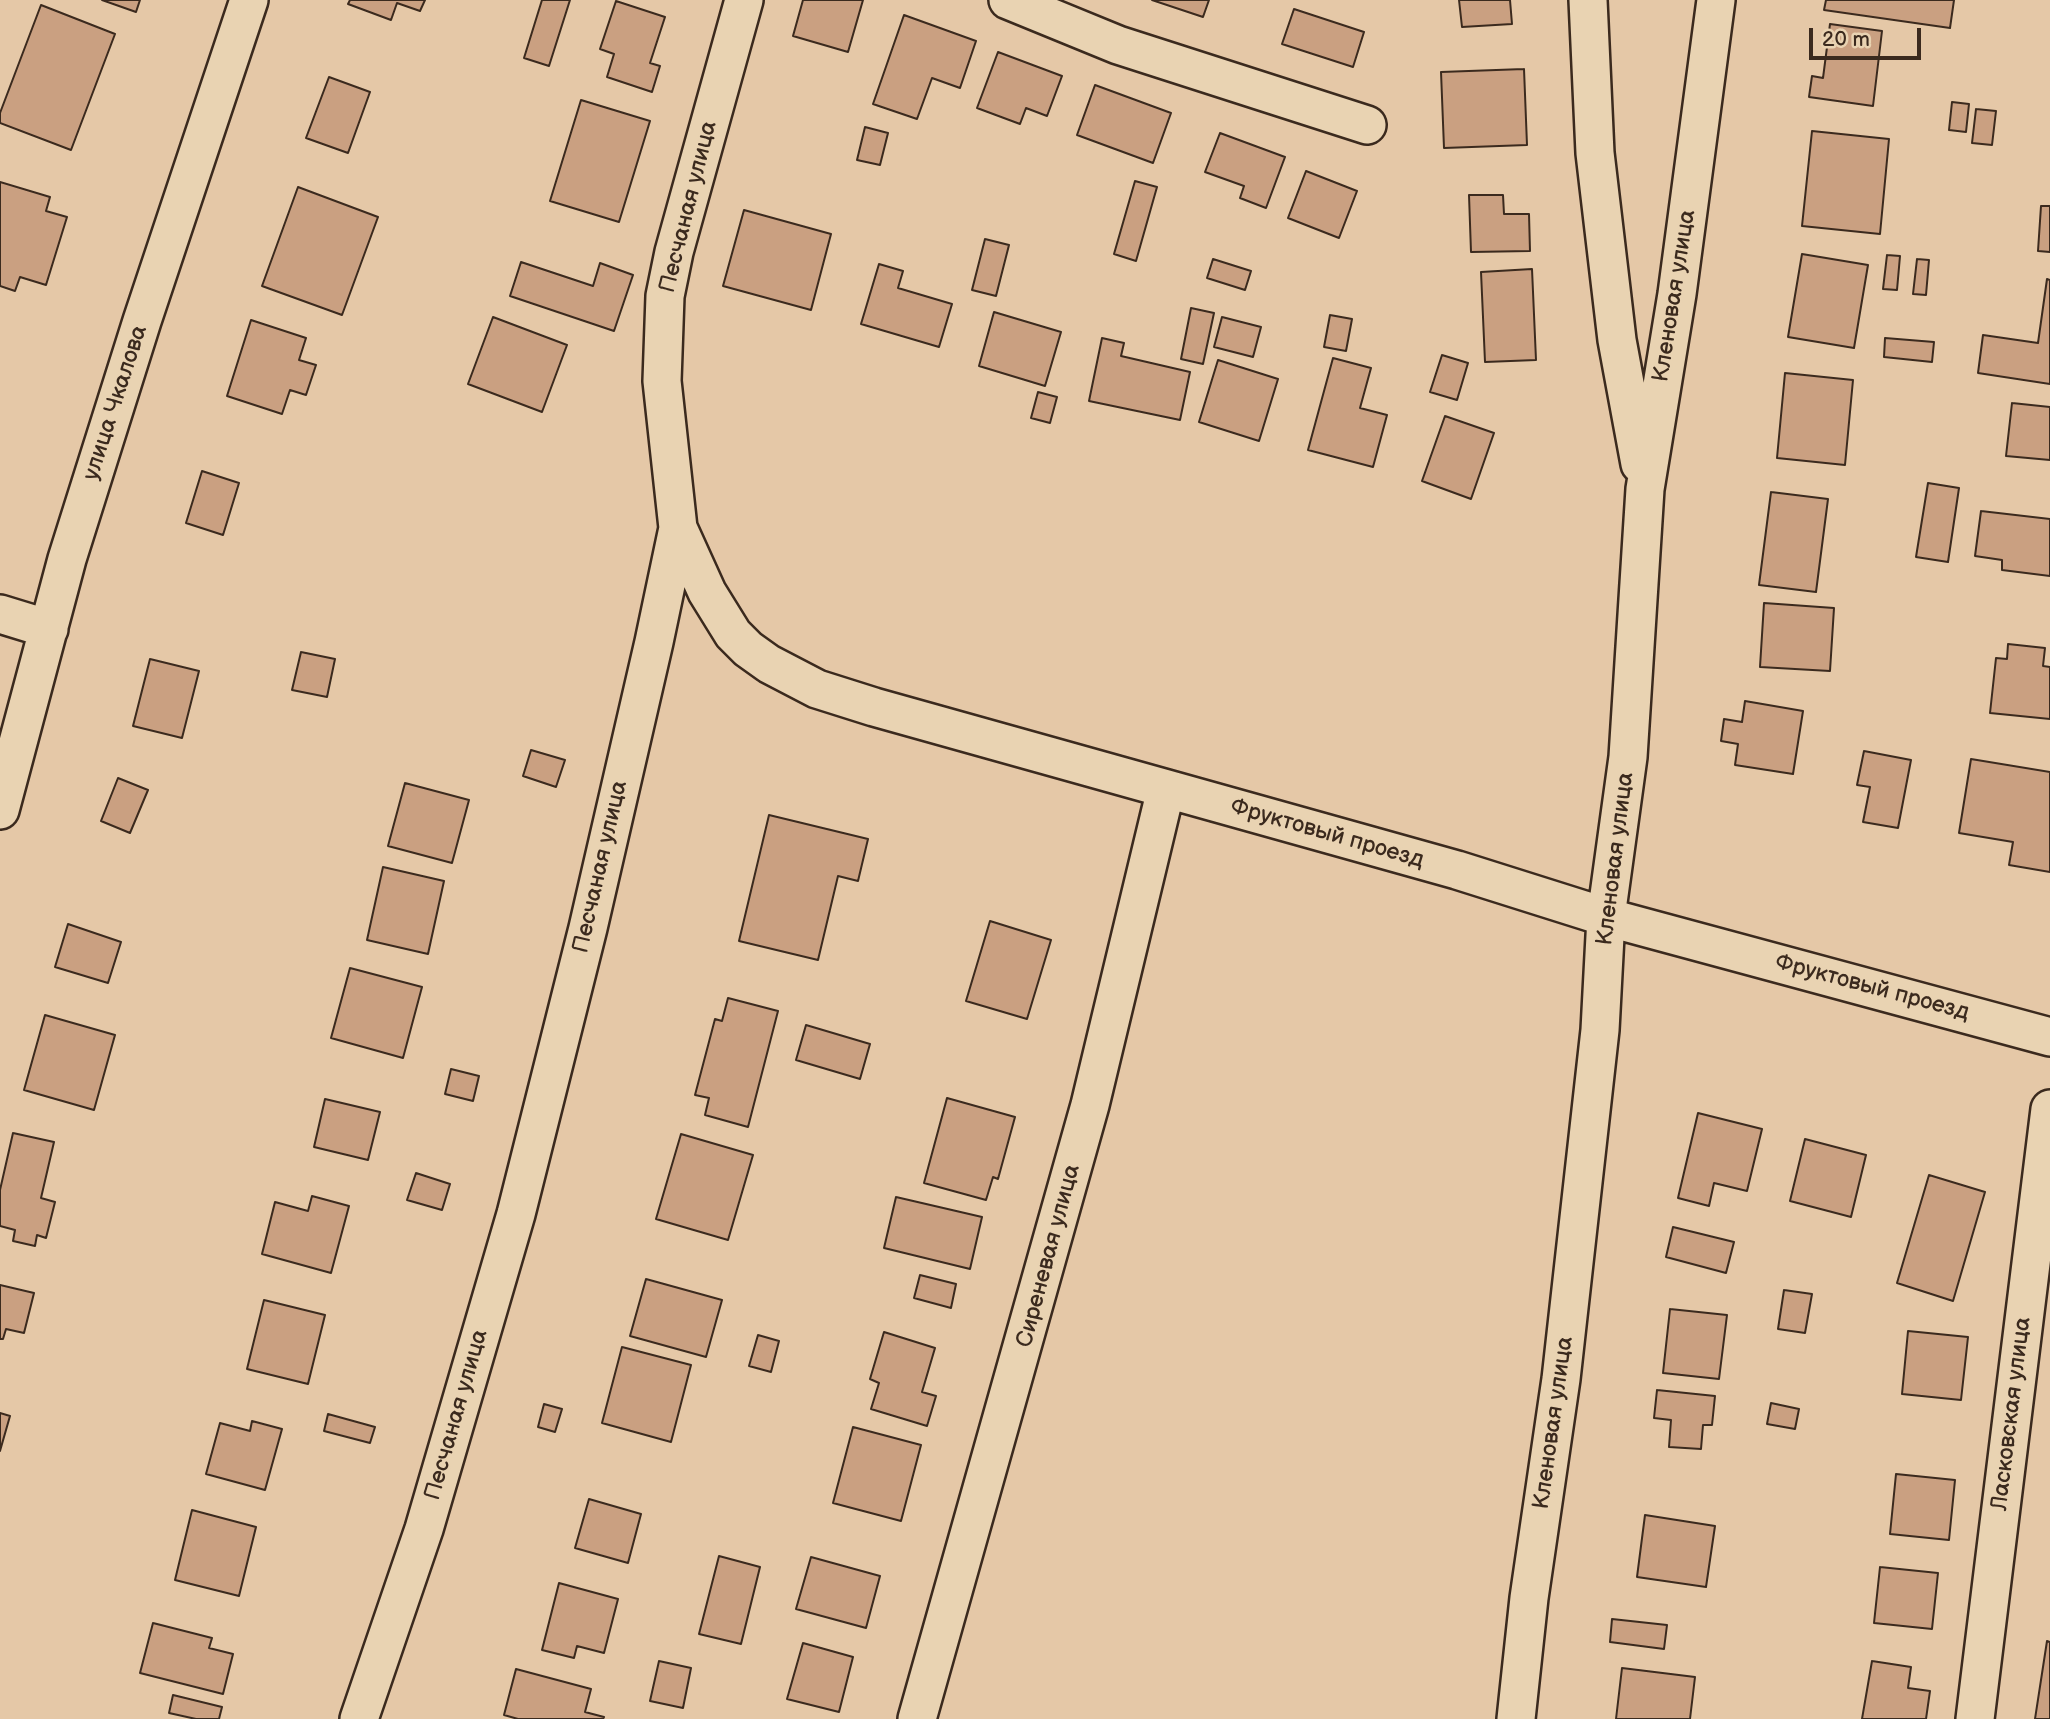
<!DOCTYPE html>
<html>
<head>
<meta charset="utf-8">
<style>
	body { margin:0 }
	#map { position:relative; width:2050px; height:1719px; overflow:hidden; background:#e5c8a7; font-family:"Balsamiq Sans",sans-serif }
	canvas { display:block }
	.scale { position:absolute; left:1809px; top:28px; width:112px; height:32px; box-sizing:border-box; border:4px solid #3b2a1e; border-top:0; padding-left:9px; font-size:21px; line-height:24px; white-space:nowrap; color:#3b2a1e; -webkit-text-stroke:5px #e9d3b2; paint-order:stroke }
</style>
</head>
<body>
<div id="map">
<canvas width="2050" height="1719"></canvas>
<div class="scale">20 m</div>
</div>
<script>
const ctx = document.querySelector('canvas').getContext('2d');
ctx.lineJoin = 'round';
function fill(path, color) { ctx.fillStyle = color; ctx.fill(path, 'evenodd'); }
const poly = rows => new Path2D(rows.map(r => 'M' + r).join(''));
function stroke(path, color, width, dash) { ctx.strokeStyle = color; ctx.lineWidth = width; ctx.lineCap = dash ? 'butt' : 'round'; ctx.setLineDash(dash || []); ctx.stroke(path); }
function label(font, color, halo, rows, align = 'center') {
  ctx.font = font + ' "Balsamiq Sans",sans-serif'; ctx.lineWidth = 5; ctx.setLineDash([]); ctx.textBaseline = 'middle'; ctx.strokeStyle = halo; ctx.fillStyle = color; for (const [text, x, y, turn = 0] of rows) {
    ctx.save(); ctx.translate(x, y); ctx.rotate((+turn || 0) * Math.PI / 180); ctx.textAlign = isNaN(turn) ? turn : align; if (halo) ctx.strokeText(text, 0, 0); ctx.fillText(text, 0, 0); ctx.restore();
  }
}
const building = poly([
	[102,0,140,0,136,12,102,0],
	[350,0,425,0,420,11,397,3,391,20,348,4,350,0],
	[542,0,570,0,549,66,524,58,542,0],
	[803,0,863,0,848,52,793,36,803,0],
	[1152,0,1209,0,1203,17,1152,0],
	[1459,0,1510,0,1512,24,1462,27,1459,0],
	[1826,0,1954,0,1950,28,1824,10,1826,0],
	[616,1,665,17,650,63,660,66,652,92,607,77,614,54,600,49,616,1],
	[41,5,115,34,71,150,0,123,0,113,41,5],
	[1294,9,1364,32,1353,67,1282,44,1294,9],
	[904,15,976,41,960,88,932,78,917,119,873,104,904,15],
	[1830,24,1882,31,1873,106,1809,97,1812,76,1823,78,1830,24],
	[998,52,1062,76,1047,116,1026,108,1020,124,977,108,998,52],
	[1524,69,1527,145,1444,148,1441,72,1524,69],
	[329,77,370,92,348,153,306,138,329,77],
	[1095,85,1171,113,1153,163,1077,135,1095,85],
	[581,100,650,121,619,222,550,201,581,100],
	[1952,102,1969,104,1966,132,1949,130,1952,102],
	[1976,109,1996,111,1992,145,1972,143,1976,109],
	[865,127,888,133,880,165,857,160,865,127],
	[1812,131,1889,139,1880,234,1802,226,1812,131],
	[1220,133,1285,157,1266,208,1240,198,1244,186,1205,172,1220,133],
	[1306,171,1357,191,1339,238,1288,218,1306,171],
	[1135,181,1157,187,1136,261,1114,254,1135,181],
	[0,182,50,197,46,211,67,217,46,285,20,277,15,291,0,286,0,182],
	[298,187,378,217,342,315,262,286,298,187],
	[1469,195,1503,195,1504,214,1529,214,1530,251,1471,252,1469,195],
	[2041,206,2050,206,2050,252,2038,251,2041,206],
	[744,210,831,234,811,310,723,286,744,210],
	[985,239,1009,245,996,296,972,290,985,239],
	[1802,254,1868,265,1854,348,1788,337,1802,254],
	[1887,255,1900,256,1897,290,1883,289,1887,255],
	[1213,259,1251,271,1245,290,1207,278,1213,259],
	[1917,259,1929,260,1926,295,1913,294,1917,259],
	[521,262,593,286,600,263,633,275,614,331,510,296,521,262],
	[879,264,903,271,898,288,952,304,939,347,861,324,879,264],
	[1532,269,1536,360,1485,362,1481,272,1532,269],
	[2047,279,2050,280,2050,384,1978,373,1983,335,2038,343,2047,279],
	[1191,308,1214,313,1203,364,1181,359,1191,308],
	[994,312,1061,332,1045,386,979,366,994,312],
	[1330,315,1352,319,1346,351,1324,347,1330,315],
	[493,317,567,345,542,412,468,384,493,317],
	[1222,317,1261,327,1253,357,1214,347,1222,317],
	[251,320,306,338,299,360,316,365,306,395,290,390,282,414,227,396,251,320],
	[1102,338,1124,343,1121,356,1190,372,1180,420,1089,401,1102,338],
	[1885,338,1934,342,1932,362,1884,357,1885,338],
	[1442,355,1468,363,1457,400,1430,392,1442,355],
	[1333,358,1371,368,1360,408,1387,415,1373,467,1308,450,1333,358],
	[1218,360,1278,379,1259,441,1199,422,1218,360],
	[1785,373,1853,380,1845,465,1777,458,1785,373],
	[1038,392,1057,397,1050,423,1031,418,1038,392],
	[2012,403,2050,407,2050,460,2006,456,2012,403],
	[1445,416,1494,433,1471,499,1422,481,1445,416],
	[202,471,239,483,223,535,186,523,202,471],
	[1928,483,1959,488,1948,562,1916,557,1928,483],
	[1771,492,1828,499,1816,592,1759,585,1771,492],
	[1981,511,2050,519,2050,576,2002,570,2002,560,1975,556,1981,511],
	[1764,603,1834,608,1830,671,1760,667,1764,603],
	[2008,644,2045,648,2043,666,2050,667,2050,719,1990,713,1996,658,2007,659,2008,644],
	[301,652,335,659,327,697,292,690,301,652],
	[150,659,199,671,182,738,133,726,150,659],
	[1745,701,1803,711,1793,774,1735,765,1738,744,1721,741,1724,719,1742,722,1745,701],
	[531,750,565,760,556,787,523,776,531,750],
	[1864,751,1911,760,1898,828,1863,822,1870,787,1857,785,1864,751],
	[1971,759,2050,772,2050,872,2009,865,2013,842,1959,833,1971,759],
	[118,778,148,790,130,833,101,821,118,778],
	[405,783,469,800,452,863,388,846,405,783],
	[769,815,868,839,858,881,838,876,818,960,739,941,769,815],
	[383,867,444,881,428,954,367,940,383,867],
	[990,921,1051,940,1027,1019,966,1001,990,921],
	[68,924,121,942,108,983,55,967,68,924],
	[350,968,422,987,403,1058,331,1038,350,968],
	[728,998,778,1011,748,1127,705,1115,709,1098,695,1095,715,1019,722,1021,728,998],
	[45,1015,115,1035,94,1110,24,1090,45,1015],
	[806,1025,870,1044,860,1079,796,1060,806,1025],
	[451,1069,479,1076,473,1101,445,1094,451,1069],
	[947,1098,1015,1117,998,1179,993,1177,986,1200,924,1183,947,1098],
	[325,1099,380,1112,368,1160,314,1147,325,1099],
	[1698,1113,1762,1129,1747,1191,1714,1183,1709,1206,1678,1198,1698,1113],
	[13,1133,54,1142,41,1198,55,1202,46,1238,37,1235,35,1246,13,1241,15,1230,0,1226,0,1190,13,1133],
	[681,1134,753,1155,728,1240,656,1219,681,1134],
	[1805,1139,1866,1155,1851,1217,1790,1201,1805,1139],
	[416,1173,450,1184,442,1210,407,1200,416,1173],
	[1929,1175,1985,1192,1953,1301,1897,1283,1929,1175],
	[312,1196,349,1206,331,1273,262,1254,275,1202,308,1211,312,1196],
	[896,1197,982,1217,970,1269,884,1248,896,1197],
	[1673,1227,1734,1242,1726,1273,1666,1257,1673,1227],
	[920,1275,956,1284,951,1308,914,1298,920,1275],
	[646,1279,722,1300,706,1357,630,1336,646,1279],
	[0,1285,34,1293,24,1333,6,1329,3,1339,0,1339,0,1285],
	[1784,1290,1812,1294,1805,1333,1778,1329,1784,1290],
	[264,1300,325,1315,308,1384,247,1369,264,1300],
	[1670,1309,1727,1315,1719,1379,1663,1373,1670,1309],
	[1908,1331,1968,1337,1961,1400,1902,1394,1908,1331],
	[884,1332,935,1348,922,1392,936,1396,927,1426,871,1409,879,1383,870,1379,884,1332],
	[758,1335,779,1341,771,1372,749,1366,758,1335],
	[622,1347,691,1365,671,1442,602,1423,622,1347],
	[1657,1390,1715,1396,1712,1425,1703,1425,1701,1449,1669,1447,1671,1420,1654,1418,1657,1390],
	[1771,1403,1799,1409,1795,1429,1767,1424,1771,1403],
	[544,1404,562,1409,555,1432,538,1427,544,1404],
	[0,1413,10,1416,0,1451,0,1413],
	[328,1414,375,1427,370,1443,324,1431,328,1414],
	[252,1421,282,1429,265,1490,206,1474,220,1423,250,1431,252,1421],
	[853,1427,921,1445,901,1521,833,1503,853,1427],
	[1896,1474,1955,1480,1949,1540,1890,1534,1896,1474],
	[589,1499,641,1514,628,1563,575,1548,589,1499],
	[192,1510,256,1527,239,1596,175,1580,192,1510],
	[1645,1515,1715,1526,1706,1587,1637,1577,1645,1515],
	[719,1556,760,1567,741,1644,699,1634,719,1556],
	[811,1557,880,1576,866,1628,796,1609,811,1557],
	[1880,1567,1938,1573,1932,1629,1874,1623,1880,1567],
	[559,1583,618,1599,604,1653,577,1646,574,1658,542,1650,559,1583],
	[1612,1619,1667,1625,1664,1649,1610,1642,1612,1619],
	[153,1623,212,1638,209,1648,233,1654,223,1694,140,1673,153,1623],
	[2047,1641,2050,1642,2050,1719,2035,1719,2047,1641],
	[803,1643,853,1657,839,1712,787,1699,803,1643],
	[659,1661,691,1668,683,1708,650,1701,659,1661],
	[1872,1661,1911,1667,1908,1688,1930,1691,1926,1719,1862,1719,1872,1661],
	[1622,1668,1695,1677,1690,1719,1616,1719,1622,1668],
	[516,1669,591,1689,585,1712,604,1717,603,1719,518,1719,504,1715,516,1669],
	[173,1695,222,1707,219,1719,196,1719,169,1713,173,1695]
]);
const minor = poly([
	[1008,0,1118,45,1367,125],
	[1588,0,1595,153,1617,340,1640,464],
	[678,528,707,592,733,634,748,649,769,664,817,689,874,707,1457,870,1606,917,2050,1037],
	[0,614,49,629],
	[0,810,67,559,142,321,249,0],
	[359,1719,424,1529,516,1214,588,928,654,642,678,528,662,381,665,296,674,252,744,0],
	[917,1719,1090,1105,1166,789],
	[1516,1719,1529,1598,1561,1379,1600,1030,1606,917,1628,757,1645,489,1677,294,1716,0],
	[1975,1719,2050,1109]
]);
const streetNames = [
	["Песчаная улица",689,207,-76],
	["Кленовая улица",1675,296,-81],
	["улица Чкалова",116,403,-72],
	["Фруктовый проезд",1327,834,16],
	["Кленовая улица",1616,859,-83],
	["Песчаная улица",601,867,-77],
	["Фруктовый проезд",1872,988,15],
	["Сиреневая улица",1049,1256,-75],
	["Ласковская улица",2012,1414,-83],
	["Песчаная улица",457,1415,-74],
	["Кленовая улица",1554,1423,-82]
];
fill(building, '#caa081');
stroke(building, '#3b2a1e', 2);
stroke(minor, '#3b2a1e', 42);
stroke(minor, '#e9d3b2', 37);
label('23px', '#3b2a1e', '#e9d3b2', streetNames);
</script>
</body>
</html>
